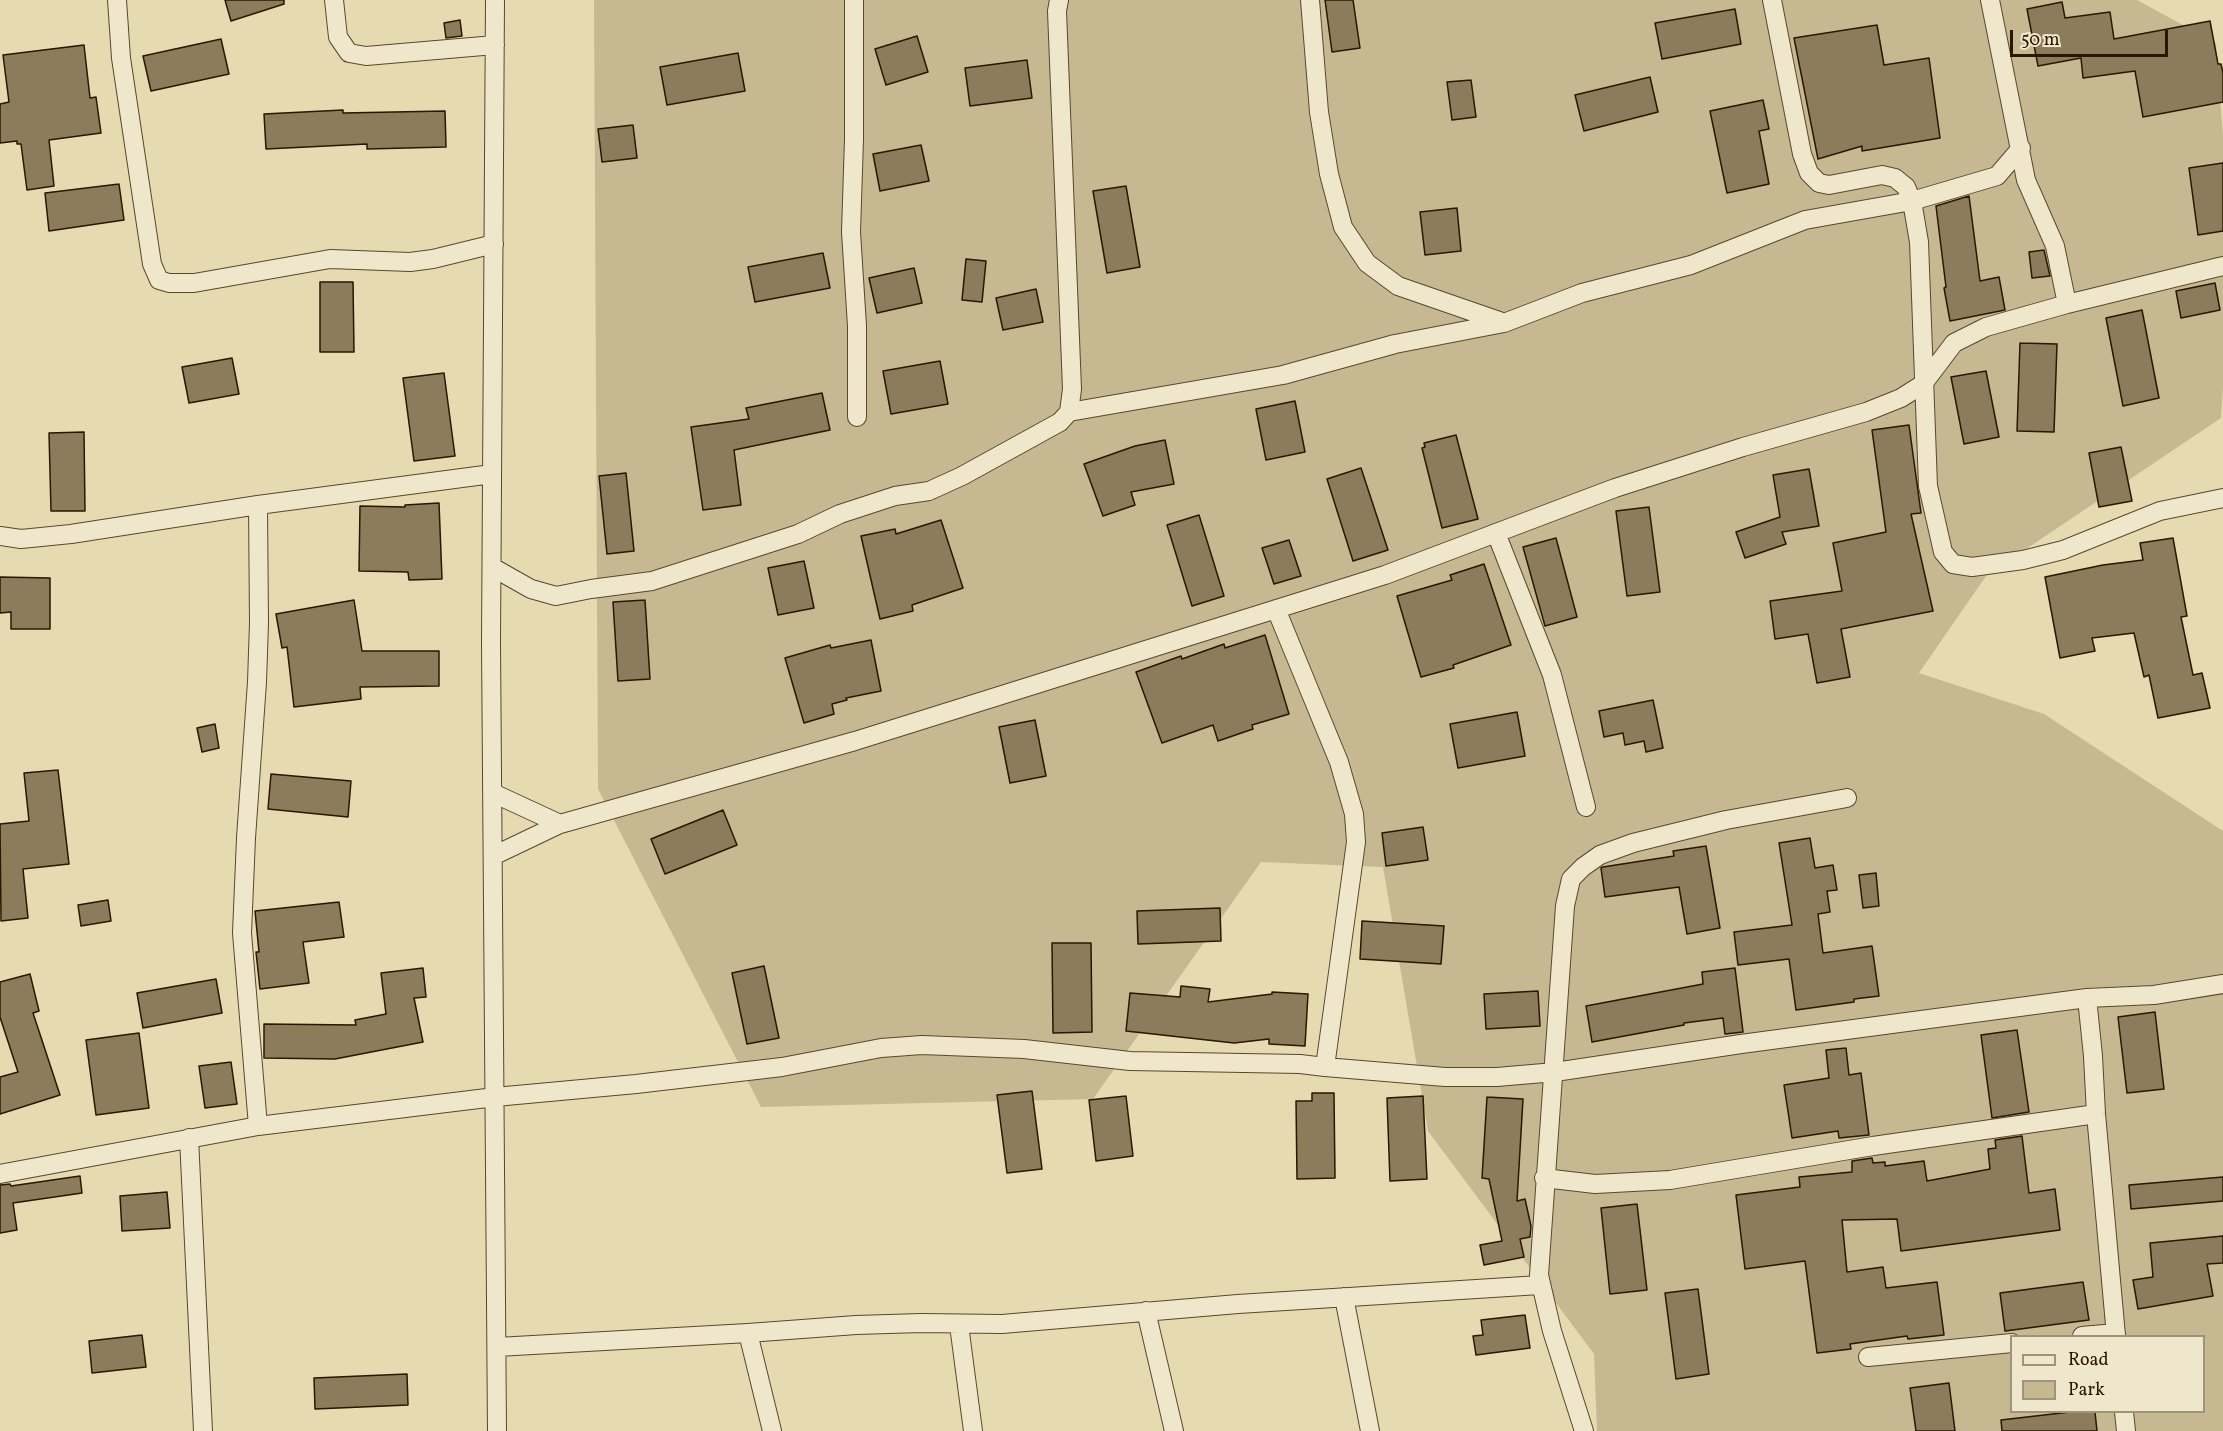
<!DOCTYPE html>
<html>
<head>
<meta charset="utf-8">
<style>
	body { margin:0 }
	#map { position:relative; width:2223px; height:1431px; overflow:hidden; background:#e6dab0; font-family:Vollkorn,serif }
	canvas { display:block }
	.legend { position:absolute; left:2010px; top:1335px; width:195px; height:78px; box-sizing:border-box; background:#efe7cc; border:2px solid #a0937b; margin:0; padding:8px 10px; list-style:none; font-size:18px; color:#2a1601 }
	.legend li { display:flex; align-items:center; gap:12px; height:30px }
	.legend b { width:30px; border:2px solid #a0937b }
	.scale { position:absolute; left:2010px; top:30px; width:158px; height:27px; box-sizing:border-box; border:3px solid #2a1601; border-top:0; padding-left:8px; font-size:18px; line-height:21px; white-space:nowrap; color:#2a1601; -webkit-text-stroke:4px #efe7cc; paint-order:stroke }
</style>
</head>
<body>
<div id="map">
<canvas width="2223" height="1431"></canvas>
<ul class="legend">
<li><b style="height:8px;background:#efe7cc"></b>Road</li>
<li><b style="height:16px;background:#c6b992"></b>Park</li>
</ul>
<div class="scale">50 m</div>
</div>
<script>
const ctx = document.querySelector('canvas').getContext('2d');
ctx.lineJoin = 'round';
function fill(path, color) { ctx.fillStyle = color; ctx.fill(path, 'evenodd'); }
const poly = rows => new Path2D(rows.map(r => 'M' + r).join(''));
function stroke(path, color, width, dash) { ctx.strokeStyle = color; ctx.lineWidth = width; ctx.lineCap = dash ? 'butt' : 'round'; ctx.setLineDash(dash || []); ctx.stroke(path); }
const green = poly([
	[594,0,2137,0,2216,43,2223,136,2223,387,2221,418,1986,576,1919,673,2044,714,2223,831,2223,1431,1597,1431,1594,1354,1428,1131,1383,867,1261,862,1093,1099,761,1107,598,789],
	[2012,1336,2204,1336,2204,1412,2012,1412]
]);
const building = poly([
	[225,0,284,0,284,4,231,21,225,0],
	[1325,0,1353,0,1360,48,1332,52,1325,0],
	[2062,2,2065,18,2110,12,2114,39,2210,21,2218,64,2221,64,2223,73,2223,102,2143,117,2135,71,2083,78,2081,58,2038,66,2027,9,2062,2],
	[1735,9,1741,44,1662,59,1655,23,1735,9],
	[460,20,462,36,446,38,444,23,460,20],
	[1877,25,1884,65,1929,58,1940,138,1862,151,1862,146,1818,159,1794,38,1877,25],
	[917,36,928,72,886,85,875,49,917,36],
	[221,39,229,74,151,91,143,56,221,39],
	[84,45,90,98,96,97,101,133,49,140,54,186,27,190,21,144,17,144,17,141,0,143,0,104,9,102,3,55,84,45],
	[738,53,745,91,667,105,660,67,738,53],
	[1027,60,1032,98,970,106,965,68,1027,60],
	[1650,77,1658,112,1584,131,1575,95,1650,77],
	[1471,80,1476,117,1452,120,1447,82,1471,80],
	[1763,100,1769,129,1759,131,1769,184,1727,193,1710,111,1763,100],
	[343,110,343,113,445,111,446,147,367,149,367,144,266,149,264,114,343,110],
	[633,125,637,158,602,162,598,129,633,125],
	[921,145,929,181,880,191,873,154,921,145],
	[2223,163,2223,231,2198,235,2189,168,2223,163],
	[119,184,124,220,49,231,45,193,119,184],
	[1126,186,1140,267,1107,273,1093,191,1126,186],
	[1969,196,1980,281,1999,277,2005,310,1950,321,1944,288,1946,287,1936,206,1969,196],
	[1457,208,1461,251,1425,255,1420,212,1457,208],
	[2044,250,2050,276,2032,278,2029,252,2044,250],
	[823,253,830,288,755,302,748,267,823,253],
	[966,259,986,261,982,302,962,300,966,259],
	[914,268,922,303,877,313,869,278,914,268],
	[320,282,353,282,354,352,320,352,320,282],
	[2215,283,2220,310,2181,318,2176,291,2215,283],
	[1036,289,1043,322,1003,330,996,298,1036,289],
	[2142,310,2159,398,2123,406,2106,318,2142,310],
	[2020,343,2057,344,2054,432,2017,431,2020,343],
	[232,358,239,394,189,403,182,367,232,358],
	[940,361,948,404,891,414,883,371,940,361],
	[1986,371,1999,437,1964,444,1951,377,1986,371],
	[444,373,455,456,414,461,403,378,444,373],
	[822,393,830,430,734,450,741,505,703,510,691,427,749,419,746,408,822,393],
	[1295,401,1305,452,1266,460,1256,409,1295,401],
	[1909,425,1921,513,1911,514,1933,611,1841,629,1850,677,1817,683,1808,634,1775,639,1770,601,1842,591,1833,543,1886,532,1872,430,1909,425],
	[84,432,85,511,51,511,49,433,84,432],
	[1456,435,1478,519,1442,528,1422,448,1425,447,1424,443,1456,435],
	[1165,440,1174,484,1131,492,1135,505,1103,516,1084,464,1135,446,1165,440],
	[2121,447,2132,501,2099,507,2089,453,2121,447],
	[1361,468,1388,550,1353,561,1327,479,1361,468],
	[1809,469,1819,526,1782,532,1786,544,1745,558,1736,532,1780,517,1773,475,1809,469],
	[626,473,634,551,607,554,599,476,626,473],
	[439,503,442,579,409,580,408,572,359,571,360,506,405,507,405,505,439,503],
	[1649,507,1660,592,1627,596,1616,511,1649,507],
	[1199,515,1224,596,1192,606,1167,525,1199,515],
	[941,520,963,588,912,605,913,611,880,619,861,536,895,529,896,534,941,520],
	[1556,538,1577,617,1545,626,1523,547,1556,538],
	[2173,538,2187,616,2181,617,2193,675,2202,673,2210,708,2158,718,2149,675,2144,677,2134,633,2092,638,2095,651,2060,658,2045,577,2103,565,2143,560,2140,543,2173,538],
	[1289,540,1301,576,1274,584,1262,548,1289,540],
	[804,561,814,608,778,615,768,568,804,561],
	[1484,564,1511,645,1453,665,1454,668,1421,677,1397,596,1452,580,1450,575,1484,564],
	[0,577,50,578,50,629,11,629,11,612,0,613,0,577],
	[354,600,362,651,439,651,439,686,360,687,361,699,294,707,287,647,282,648,276,614,354,600],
	[645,600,650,679,618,681,613,602,645,600],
	[1265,635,1289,714,1252,725,1253,729,1218,741,1213,725,1162,743,1136,672,1181,656,1182,659,1224,644,1225,648,1265,635],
	[871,640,881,691,846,698,847,700,832,704,834,714,804,723,785,658,830,645,831,648,871,640],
	[1653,700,1663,748,1646,752,1644,741,1625,745,1623,733,1604,737,1599,711,1653,700],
	[1517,712,1525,756,1458,768,1450,724,1517,712],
	[1035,720,1046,776,1010,783,999,727,1035,720],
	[215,724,219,748,202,752,197,728,215,724],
	[58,770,69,864,23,869,28,918,1,921,0,824,29,821,24,773,58,770],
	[271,774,351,781,348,817,268,809,271,774],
	[723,810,737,845,665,874,651,839,723,810],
	[1423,827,1428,860,1386,866,1382,833,1423,827],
	[1810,838,1815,868,1833,865,1837,890,1827,891,1830,912,1818,914,1823,953,1872,946,1879,996,1854,999,1854,1002,1796,1010,1789,959,1738,965,1734,932,1792,925,1779,843,1810,838],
	[1706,846,1720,928,1687,934,1679,887,1605,897,1601,868,1603,867,1674,856,1673,851,1706,846],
	[1876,873,1879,906,1863,908,1859,875,1876,873],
	[108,900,111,921,81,926,78,905,108,900],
	[339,902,344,937,303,942,309,983,260,989,256,952,259,952,255,911,339,902],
	[1220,908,1221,941,1138,944,1137,911,1220,908],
	[1362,921,1444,926,1441,964,1360,959,1362,921],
	[1052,943,1091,943,1092,1032,1053,1033,1052,943],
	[764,966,779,1038,747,1044,732,973,764,966],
	[423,968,426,997,414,998,423,1042,335,1059,264,1058,264,1024,356,1025,355,1020,386,1014,381,973,423,968],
	[1735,968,1743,1032,1725,1034,1723,1018,1684,1023,1684,1025,1592,1042,1586,1006,1703,984,1702,972,1735,968],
	[30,974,39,1011,33,1013,60,1095,0,1114,0,1077,18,1072,0,1017,0,982,30,974],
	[216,979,222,1013,143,1028,137,993,216,979],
	[1181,986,1210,989,1208,1002,1272,994,1272,992,1308,994,1305,1046,1269,1044,1269,1039,1234,1043,1126,1031,1130,993,1180,997,1181,986],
	[1538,991,1540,1026,1486,1029,1484,994,1538,991],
	[2155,1012,2164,1089,2127,1093,2118,1017,2155,1012],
	[2017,1030,2029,1112,1992,1118,1981,1035,2017,1030],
	[139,1033,149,1108,96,1115,86,1040,139,1033],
	[1846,1048,1849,1075,1861,1073,1869,1135,1839,1138,1838,1131,1792,1138,1784,1085,1829,1078,1826,1050,1846,1048],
	[231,1062,237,1104,205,1108,199,1066,231,1062],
	[1032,1091,1042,1169,1007,1173,997,1095,1032,1091],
	[1312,1093,1334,1093,1335,1178,1297,1179,1296,1101,1312,1101,1312,1093],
	[1126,1096,1133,1156,1096,1161,1089,1100,1126,1096],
	[1423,1096,1427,1179,1390,1181,1387,1098,1423,1096],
	[1487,1097,1523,1099,1517,1201,1525,1199,1531,1226,1530,1237,1520,1239,1524,1257,1484,1265,1480,1245,1502,1241,1489,1179,1482,1178,1487,1097],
	[2022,1136,2029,1193,2055,1189,2060,1230,1901,1251,1897,1219,1842,1220,1847,1272,1883,1267,1886,1288,1937,1282,1944,1335,1908,1339,1907,1336,1850,1344,1851,1349,1817,1353,1805,1261,1745,1269,1736,1195,1800,1187,1799,1177,1852,1172,1852,1161,1872,1158,1873,1163,1885,1162,1885,1166,1924,1161,1927,1181,1990,1169,1988,1149,1996,1148,1995,1140,2022,1136],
	[80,1176,82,1193,13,1203,17,1230,0,1233,0,1185,10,1184,11,1186,80,1176],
	[2223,1177,2223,1201,2131,1209,2129,1185,2223,1177],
	[167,1192,170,1228,122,1231,120,1196,167,1192],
	[1637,1204,1647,1290,1610,1294,1601,1208,1637,1204],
	[2223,1236,2223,1263,2207,1264,2213,1296,2138,1309,2133,1280,2153,1277,2150,1243,2223,1236],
	[2083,1282,2089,1320,2005,1331,2000,1293,2083,1282],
	[1698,1289,1709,1374,1676,1379,1665,1293,1698,1289],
	[1525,1315,1530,1348,1476,1355,1473,1336,1483,1335,1481,1320,1525,1315],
	[142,1335,146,1367,92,1373,89,1341,142,1335],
	[407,1374,408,1405,315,1409,314,1378,407,1374],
	[1949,1383,1955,1431,1916,1431,1910,1388,1949,1383],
	[2070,1412,2095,1412,2097,1431,2002,1431,2001,1420,2070,1412]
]);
const minor = poly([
	[117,0,121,58,152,264,159,280,169,283,194,283,330,259,410,262,433,259,494,244],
	[334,0,338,37,349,53,366,56,495,45],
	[495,0,491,642,497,1431],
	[854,0,854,139,851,232,857,326,857,417],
	[1310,0,1319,112,1329,174,1343,227,1367,263,1398,286,1502,322],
	[1772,0,1802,154,1809,173,1819,183,1829,185,1882,175,1895,178,1906,187,1912,201,1919,242,1928,486,1943,552,1953,564,1972,567,2023,560,2063,550,2160,511,2223,498],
	[1990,0,2026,180,2055,246,2067,304],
	[1069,412,1283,375,1395,344,1504,323,1582,293,1691,265,1805,220,1912,201,1997,176,2021,148],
	[1496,533,1552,675,1586,807],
	[0,536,21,539,71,534,258,505,492,474],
	[492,567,531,589,556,596,591,589,652,581,798,534,840,514,895,496,929,491,962,476,1060,422,1069,412,1072,389,1057,11,1059,0],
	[493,793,560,824],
	[493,856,560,824,855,741,1385,575,1615,488,1743,447,1866,412,1901,398,1923,384,1954,343,1986,327,2067,304,2223,266],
	[2087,998,2093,1056,2096,1114,2116,1336],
	[1325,1067,1445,1077,1497,1077,1555,1072,1741,1044,2087,998,2154,995,2223,984],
	[258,1126,242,933,246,838,257,682,259,623,258,505],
	[189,1138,203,1431],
	[0,1174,258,1126,495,1097,636,1084,782,1067,881,1048,922,1045,1024,1049,1130,1061,1300,1064,1325,1067,1356,842,1354,814,1339,762,1276,609],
	[1544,1178,1595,1184,1670,1180,1873,1146,2096,1114],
	[1344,1297,1370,1431],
	[1146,1311,1174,1431],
	[959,1325,973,1431],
	[748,1333,772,1431],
	[2082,1336,2116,1333],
	[497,1347,748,1333,856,1325,921,1323,1002,1324,1238,1304,1540,1285],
	[1868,1357,2012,1343],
	[2124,1412,2126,1431],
	[1584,1431,1552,1331,1539,1275,1565,906,1571,879,1583,867,1600,855,1633,843,1726,820,1847,798]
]);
fill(green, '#c6b992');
fill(building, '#8c7c5c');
stroke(building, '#2a1601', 1.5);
stroke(minor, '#59472d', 20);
stroke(minor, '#efe7cc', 18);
</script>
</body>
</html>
